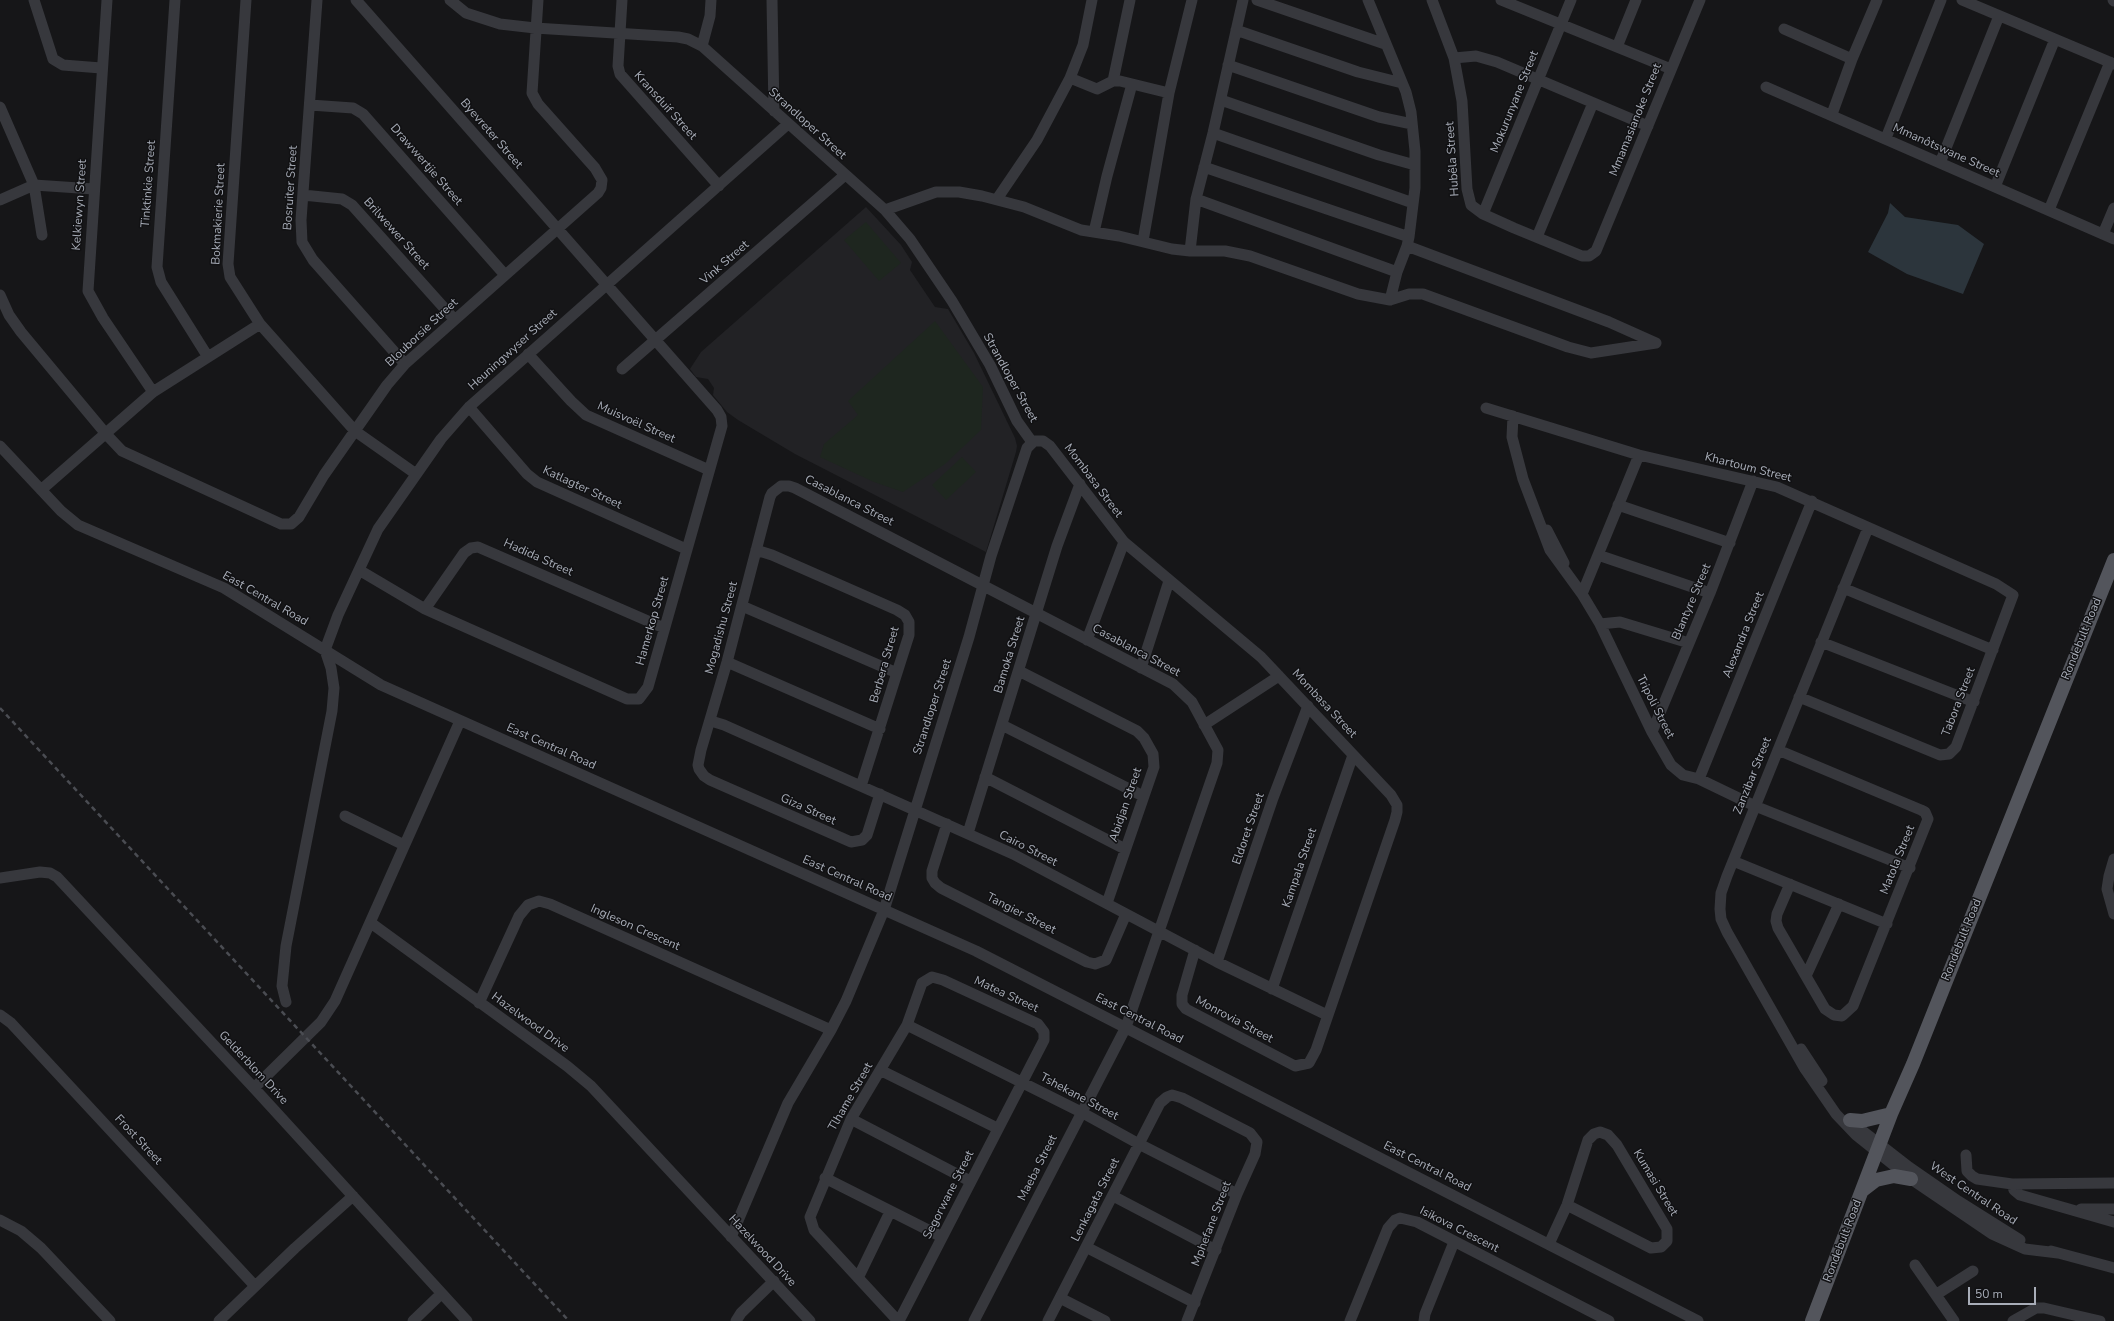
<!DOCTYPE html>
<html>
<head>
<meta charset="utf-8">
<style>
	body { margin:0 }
	#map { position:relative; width:2114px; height:1321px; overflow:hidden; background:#161618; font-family:"Nunito Sans",sans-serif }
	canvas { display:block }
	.scale { position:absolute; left:1968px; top:1287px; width:68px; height:18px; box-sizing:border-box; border:2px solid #a8adb8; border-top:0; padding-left:5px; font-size:12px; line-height:14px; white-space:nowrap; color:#a8adb8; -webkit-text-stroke:3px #111113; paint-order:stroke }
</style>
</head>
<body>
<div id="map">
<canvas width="2114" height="1321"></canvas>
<div class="scale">50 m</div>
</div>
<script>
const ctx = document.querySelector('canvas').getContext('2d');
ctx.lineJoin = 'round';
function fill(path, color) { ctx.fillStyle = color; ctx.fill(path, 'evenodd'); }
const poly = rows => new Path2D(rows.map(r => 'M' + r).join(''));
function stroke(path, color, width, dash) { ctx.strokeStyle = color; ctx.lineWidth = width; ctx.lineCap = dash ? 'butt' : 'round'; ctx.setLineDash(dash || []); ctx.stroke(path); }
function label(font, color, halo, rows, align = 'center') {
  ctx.font = font + ' "Nunito Sans",sans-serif'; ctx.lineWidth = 3; ctx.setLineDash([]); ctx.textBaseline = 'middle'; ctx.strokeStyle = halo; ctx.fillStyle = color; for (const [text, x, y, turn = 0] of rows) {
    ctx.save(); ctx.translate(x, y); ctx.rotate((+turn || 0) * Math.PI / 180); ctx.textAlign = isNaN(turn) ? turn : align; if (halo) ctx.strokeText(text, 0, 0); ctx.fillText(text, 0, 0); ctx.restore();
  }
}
const built = poly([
	[866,207,901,245,912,262,910,270,935,307,948,309,974,353,1015,438,1017,446,1016,452,986,552,795,454,738,420,727,412,713,395,714,388,708,379,696,377,690,369,701,352]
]);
const green = poly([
	[866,222,901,263,879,281,844,240],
	[935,321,983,387,981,430,945,464,903,492,874,482,820,457,824,444,858,415,848,401],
	[962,457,976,472,946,500,932,485]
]);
const water = poly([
	[1890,203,1905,217,1958,225,1984,244,1963,294,1907,274,1868,252,1888,213]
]);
const minor = poly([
	[34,0,53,59,63,65,101,68],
	[107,0,88,291,103,318,153,392],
	[175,0,157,267,161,282,208,357],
	[246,0,228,264,230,277,260,324,355,431,416,474],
	[317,0,301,220,302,242,313,260,405,364],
	[356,0,717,410,721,417,722,426,648,687,639,699,627,699,445,618,425,609,359,570],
	[450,0,466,13,500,24,535,28,678,37,688,39,702,46,885,210,910,239,952,301,990,365,1017,421,1032,442],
	[622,0,618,66,620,74,719,186],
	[772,0,774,111],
	[1257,0,1385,44],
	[1368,0,1406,92,1411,112,1415,151,1415,188,1409,237,1407,246,1609,322,1656,343],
	[1432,0,1454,58,1462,101,1467,189,1471,205,1483,214,1514,228,1582,256,1589,256,1596,251,1700,0],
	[1501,0,1671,69],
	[1962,0,2114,64],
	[2113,0,2114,1],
	[1784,29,1852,59],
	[1236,30,1358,72,1402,83],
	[702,46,710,16,711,0],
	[1617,47,1636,0],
	[1454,58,1476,56,1497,62,1648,126],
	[1228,65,1379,117,1412,124],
	[1070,78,1097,89,1113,81,1120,81,1169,93],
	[1113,81,1130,0],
	[1766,87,2114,239],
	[1221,100,1379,155,1415,165],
	[310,105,353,108,363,114,505,275],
	[0,107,34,185,42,235],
	[1832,114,1852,59,1877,0],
	[1213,133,1413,203],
	[1886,138,1941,0],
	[1940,163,1999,16],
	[1204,167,1409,237],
	[1995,187,2055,39],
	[303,195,342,199,352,205,454,319],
	[997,199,1037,140,1070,78,1083,45,1092,0],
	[1196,199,1397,272],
	[0,200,34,185,94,189],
	[885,210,936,192,959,192,982,196,1024,207,1081,230,1119,236,1172,249,1190,251,1225,251,1250,256,1358,294,1390,300,1397,272,1407,246],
	[2049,210,2110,62],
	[1483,214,1571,0],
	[1094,232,1107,176,1132,84],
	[2103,234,2114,208],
	[1537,237,1593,103],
	[1143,241,1169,93,1192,0],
	[1190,251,1196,199,1213,133,1243,0],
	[0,295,9,315,21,332,106,434,122,451,281,524,291,524,299,517,324,475,387,385,405,364,598,193,601,188,602,180,595,168,538,104,532,93,538,0],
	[1390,300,1409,294,1423,294,1568,347,1591,353,1656,343],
	[528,354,571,401,586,415,709,470],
	[622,369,845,175],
	[469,407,527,474,537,482,686,549],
	[1486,408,1639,455,1777,487,1996,584,2013,595,1956,747,1949,754,1940,755,1799,697],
	[1513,416,1512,437,1523,479,1550,550,1582,594,1600,624,1652,732,1671,765,1683,775,1699,779,1755,806,1910,868],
	[0,446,61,511,78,525,224,588,381,685,976,951,1698,1321],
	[41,490,153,392,260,324],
	[1618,505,1730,543],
	[1868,528,1727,876,1721,893,1720,909,1721,919,1727,932,1805,1069,1836,1114,1856,1135,1911,1179,1992,1234,2025,1249,2058,1253],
	[1547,530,1564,563],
	[756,550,772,555,897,610,905,615,909,622,909,635,861,786],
	[1598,555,1710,593],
	[1843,588,1993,650],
	[1582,594,1639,455],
	[742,606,897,673],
	[425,609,464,553,471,548,478,547,664,628],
	[1600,624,1620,622,1689,643],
	[1087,640,1124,542],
	[1821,642,1974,702],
	[727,662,880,729],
	[1141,668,1169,581],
	[1019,671,1137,731,1144,738,1153,754,1154,767,1107,903],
	[711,721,724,725,1013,854,1217,962,1327,1015],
	[1002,725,1143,796],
	[1204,725,1279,676],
	[1652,732,1710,593,1753,481],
	[1778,750,1921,810,1925,812,1928,819,1853,1006,1842,1016,1834,1015,1825,1009,1778,928,1776,921,1777,914,1790,884],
	[985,777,1125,849],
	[1699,779,1812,501],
	[880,794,867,835,862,840,851,842,710,780,704,776,699,769,698,765,701,750,727,662,770,497,772,493,781,486,789,486,795,488,1173,684,1192,702,1218,750,1217,763,1126,1027,974,1321],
	[345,816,404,845],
	[947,824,932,871,932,878,935,883,941,888,1087,962,1095,964,1106,960,1126,914],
	[968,833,1057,546,1080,484],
	[2114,859,2109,876,2107,889,2114,914],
	[1733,861,1887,924],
	[0,878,40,872,50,873,57,877,254,1088,467,1321],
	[371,923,567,1066,591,1086,810,1321],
	[1217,962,1273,798,1308,706],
	[1806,976,1839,904],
	[1272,989,1353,755],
	[286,1002,282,986,286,946,332,711,334,688,331,668,325,650,338,615,378,529,441,439,469,407,788,124],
	[479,1003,519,916,528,905,539,901,550,904,831,1030],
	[0,1015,11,1023,255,1286],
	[907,1025,1081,1112,1139,1144,1237,1194],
	[1801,1049,1822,1081],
	[882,1071,997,1128],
	[254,1088,321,1022,335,1001,460,721],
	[851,1119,970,1181],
	[1855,1125,1909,1167,1958,1201,2020,1240],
	[1966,1155,1967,1171,1972,1176,1977,1179,2012,1184,2114,1183],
	[825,1178,942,1237],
	[2012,1184,2014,1190,2020,1195,2114,1222],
	[1113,1196,1216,1250],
	[2081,1209,2114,1209],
	[0,1220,21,1231,41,1248,110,1321],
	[731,1237,788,1103,831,1030,846,1001,884,910,969,637,991,556,1027,448,1034,441,1043,441,1050,446,1124,542,1261,657,1391,795,1397,805,1397,812,1395,820,1316,1050,1309,1063,1295,1066,1186,1009,1182,1004,1182,995,1195,950],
	[1549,1244,1567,1205,1588,1140,1594,1134,1600,1132,1608,1135,1617,1145,1667,1229,1667,1241,1661,1247,1651,1248,1567,1205],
	[1086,1247,1195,1303],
	[2051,1251,2114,1268],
	[1915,1265,1954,1321],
	[858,1278,890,1212],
	[1937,1294,1973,1271],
	[1060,1298,1105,1321],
	[219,1321,295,1248,353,1196],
	[413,1321,441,1294],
	[736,1321,741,1313,774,1281],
	[898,1321,814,1230,810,1217,851,1119,907,1025,922,983,932,977,943,980,1038,1024,1044,1032,1044,1040,899,1321],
	[1048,1321,1160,1103,1167,1097,1172,1095,1182,1098,1250,1133,1257,1142,1255,1154,1237,1194,1187,1321],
	[1350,1321,1388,1228,1395,1220,1400,1218,1417,1222,1609,1321],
	[1424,1321,1425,1314,1454,1242],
	[2013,1321,2036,1308,2044,1308,2100,1321]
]);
const major = poly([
	[1850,1120,1862,1121,1891,1114],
	[1863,1190,1876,1180,1894,1176,1911,1179],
	[1812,1321,1891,1114,1913,1064,2114,560]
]);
const rail = poly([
	[0,708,569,1321]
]);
const streetNames = [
	["Mokurunyane Street",1515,102,-68],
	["Kransduif Street",665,106,48],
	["Mmamasianoke Street",1636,120,-68],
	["Strandloper Street",807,124,42],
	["Byevreter Street",491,134,49],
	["Mmanôtswane Street",1946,151,24],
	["Hubêla Street",1453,159,-94],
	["Drawwertjie Street",426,165,49],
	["Tinktinkie Street",149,184,-86],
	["Bosruiter Street",291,188,-86],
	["Kelkiewyn Street",80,205,-86],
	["Bokmakierie Street",219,214,-87],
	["Brilwewer Street",396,234,48],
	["Vink Street",725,263,-41],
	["Blouborsie Street",422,333,-43],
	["Heuningwyser Street",513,350,-42],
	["Strandloper Street",1010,378,61],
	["Muisvoël Street",636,423,24],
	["Khartoum Street",1748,468,14],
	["Mombasa Street",1093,481,53],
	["Katlagter Street",582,488,25],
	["Casablanca Street",849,501,27],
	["Hadida Street",538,558,24],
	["East Central Road",265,599,30],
	["Blantyre Street",1692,602,-67],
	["Hamerkop Street",653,621,-74],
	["Mogadishu Street",722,628,-75],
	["Alexandra Street",1744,635,-68],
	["Rondebult Road",2082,639,-68],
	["Casablanca Street",1136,651,28],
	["Bamoka Street",1010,655,-73],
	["Berbera Street",885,665,-74],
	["Tabora Street",1959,702,-69],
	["Mombasa Street",1324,704,47],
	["Strandloper Street",933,707,-72],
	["Tripoli Street",1655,707,63],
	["East Central Road",551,747,24],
	["Zanzibar Street",1753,776,-68],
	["Abidjan Street",1126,805,-71],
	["Giza Street",808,810,24],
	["Eldoret Street",1249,829,-71],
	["Cairo Street",1028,849,27],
	["Matola Street",1898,860,-68],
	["Kampala Street",1300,868,-71],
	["East Central Road",847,879,24],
	["Tangier Street",1021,914,27],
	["Ingleson Crescent",635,928,24],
	["Rondebult Road",1962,940,-68],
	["Matea Street",1006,995,25],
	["East Central Road",1139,1019,27],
	["Monrovia Street",1234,1020,28],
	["Hazelwood Drive",530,1023,36],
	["Gelderblom Drive",253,1068,47],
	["Tlhame Street",851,1097,-60],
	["Tshekane Street",1079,1097,28],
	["Frost Street",138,1140,47],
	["East Central Road",1427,1167,27],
	["Maeba Street",1038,1168,-63],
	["Kumasi Street",1655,1183,59],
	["West Central Road",1973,1194,34],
	["Segorwane Street",949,1195,-63],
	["Lenkagata Street",1096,1200,-63],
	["Mphefane Street",1212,1224,-69],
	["Isikova Crescent",1459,1230,27],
	["Rondebult Road",1843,1241,-69],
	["Hazelwood Drive",762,1251,47]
];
fill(built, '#222225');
fill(green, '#1e261f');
fill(water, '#2c353c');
stroke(minor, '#37383d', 11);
stroke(major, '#53555c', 14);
stroke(rail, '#4a4c52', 2.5, [5, 4]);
label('12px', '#a8adb8', '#111113', streetNames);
</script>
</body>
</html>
